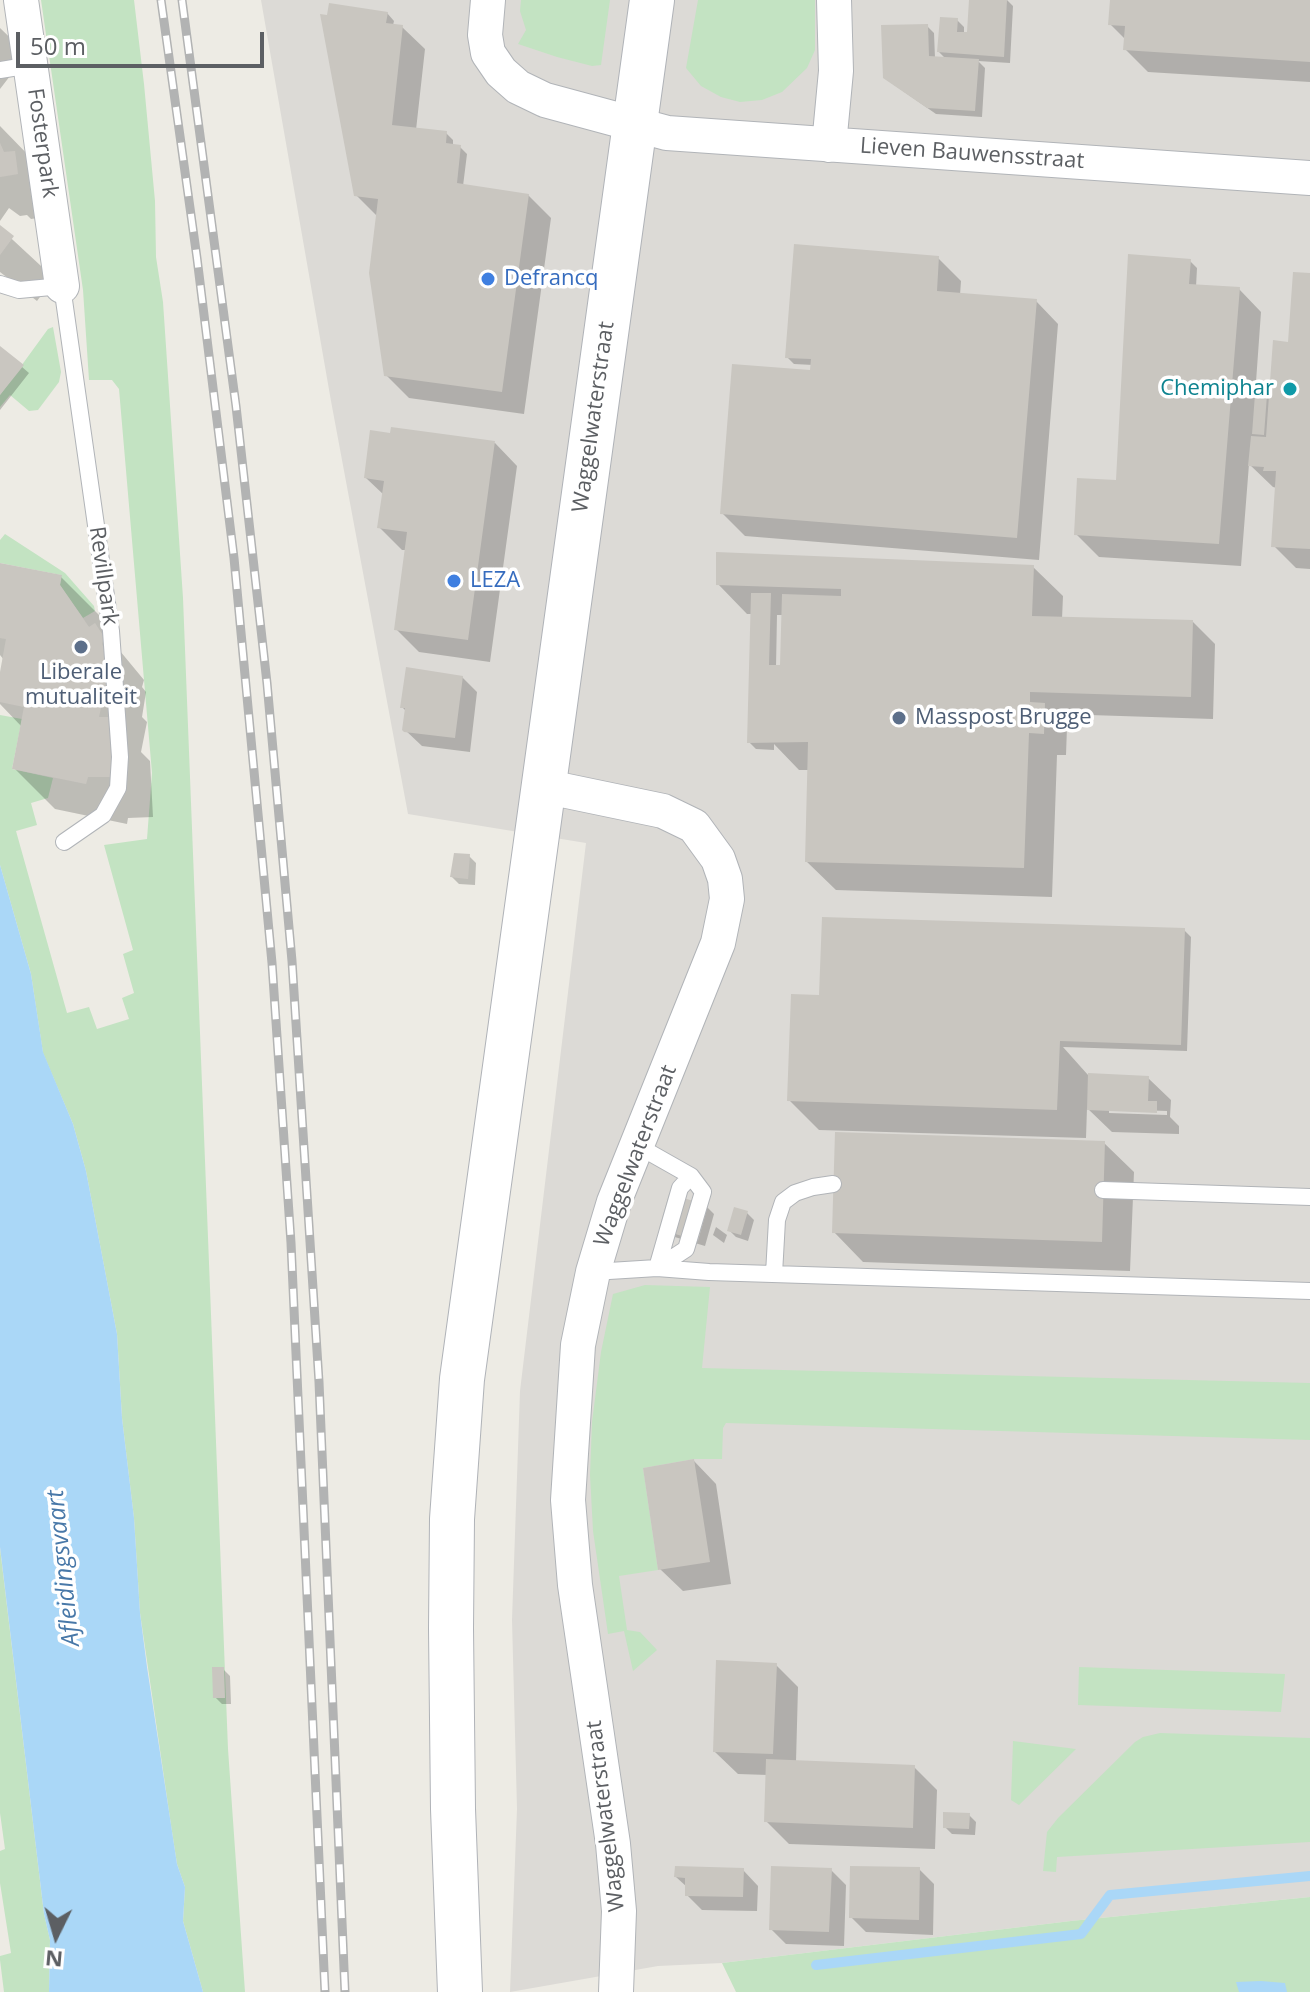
<!DOCTYPE html>
<html>
<head>
<meta charset="utf-8">
<style>
	body { margin:0 }
	#map { position:relative; width:1310px; height:1992px; overflow:hidden; background:#edebe4; font-family:"Open Sans",sans-serif }
	canvas { display:block }
	.north { position:absolute; left:16px; top:1896px; width:80px; height:80px; -webkit-text-stroke:6px #fff; paint-order:stroke; rotate:185deg; font-size:22px; font-weight:700; line-height:32px; text-align:center; color:#5c5f63 }
	.north::after { content:''; display:block; margin:auto; width:28px; height:36px; background:#5c5f63; clip-path:polygon(50% 0,100% 100%,50% 72%,0 100%) }
	.scale { position:absolute; left:16px; top:32px; width:248px; height:36px; box-sizing:border-box; border:4px solid #5c5f63; border-top:0; padding-left:10px; font-size:24px; line-height:28px; white-space:nowrap; color:#5c5f63; -webkit-text-stroke:6px #fff; paint-order:stroke }
</style>
</head>
<body>
<div id="map">
<canvas width="1310" height="1992"></canvas>
<div class="north">N</div>
<div class="scale">50 m</div>
</div>
<script>
const ctx = document.querySelector('canvas').getContext('2d');
ctx.lineJoin = 'round';
function fill(path, color) { ctx.fillStyle = color; ctx.fill(path, 'evenodd'); }
const poly = rows => new Path2D(rows.map(r => 'M' + r).join(''));
function stroke(path, color, width, dash) { ctx.strokeStyle = color; ctx.lineWidth = width; ctx.lineCap = dash ? 'butt' : 'round'; ctx.setLineDash(dash || []); ctx.stroke(path); }
function label(font, color, halo, rows, align = 'center') {
  ctx.font = font + ' "Open Sans",sans-serif'; ctx.lineWidth = 7; ctx.setLineDash([]); ctx.textBaseline = 'middle'; ctx.strokeStyle = halo; ctx.fillStyle = color; for (const [text, x, y, turn = 0] of rows) {
    ctx.save(); ctx.translate(x, y); ctx.rotate((+turn || 0) * Math.PI / 180); ctx.textAlign = isNaN(turn) ? turn : align; if (halo) ctx.strokeText(text, 0, 0); ctx.fillText(text, 0, 0); ctx.restore();
  }
}
const industrial = poly([
	[261,0,1310,0,1310,1897,1071,1921,722,1963,658,1966,510,1992,517,1809,512,1620,520,1391,586,843,408,814,331,401]
]);
const green = poly([
	[41,0,134,0,144,84,155,201,156,257,163,302,183,598,228,1749,245,1992,203,1992,183,1921,185,1887,177,1864,171,1825,140,1613,134,1518,122,1418,117,1334,86,1171,73,1124,43,1053,31,974,0,865,0,715,22,719,12,769,53,778,48,798,31,803,37,825,16,831,67,1013,89,1007,97,1029,129,1019,122,998,134,993,123,954,133,950,104,845,147,839,152,773,119,389,112,380,89,380,83,290],
	[521,0,610,0,601,65,592,66,557,57,518,44,526,30,520,11],
	[698,0,815,0,815,50,807,68,782,92,762,100,740,102,721,97,701,86,686,68],
	[53,327,61,372,59,382,38,410,29,411,10,395,0,407,0,395,48,329],
	[5,534,65,573,94,606,95,611,83,618,60,585,61,575,0,563,0,540],
	[645,1285,710,1287,702,1368,1310,1383,1310,1440,726,1423,723,1428,722,1459,694,1459,643,1468,658,1570,619,1576,627,1630,640,1632,657,1650,633,1671,624,1631,608,1634,593,1531,590,1475,592,1422,601,1352,613,1294],
	[0,1548,44,1914,50,1940,49,1992,4,1992,0,1960,0,1956,11,1953,0,1883,0,1851,5,1849,0,1813],
	[1079,1667,1285,1674,1281,1712,1078,1705],
	[1160,1733,1310,1738,1310,1842,1057,1857,1056,1872,1043,1871,1047,1832,1058,1818,1135,1742,1143,1737],
	[1013,1741,1076,1749,1019,1805,1011,1800],
	[1310,1897,1310,1992,736,1992,722,1963,1071,1921]
]);
const water = poly([
	[0,865,31,974,43,1052,73,1124,86,1171,117,1334,122,1418,134,1518,140,1613,147,1667,177,1864,185,1887,183,1921,203,1992,49,1992,50,1940,44,1914,0,1547],
	[1261,1981,1285,1983,1287,1992,1239,1992,1236,1982]
]);
const shadow = poly([
	[971,0,1007,0,1013,6,1010,63,978,61,985,68,982,117,936,114,893,84,927,26,934,33,935,58,946,59,939,52,957,20,964,27,964,34,969,34],
	[1112,0,1310,0,1310,82,1148,72,1126,50,1126,40,1110,24],
	[387,13,394,21,393,25,402,27,425,49,416,130,446,133,453,140,453,146,460,147,467,154,463,186,528,195,551,218,524,414,409,398,386,375,378,217,356,195],
	[0,28,27,54,0,89],
	[0,126,34,161,58,215,31,219,27,215,20,216,9,208,0,221],
	[0,228,54,278,37,301,0,272],
	[938,258,961,281,960,295,1036,301,1058,324,1039,560,745,536,722,513,812,372,813,365,794,364,787,357],
	[1190,261,1197,268,1196,287,1239,289,1261,312,1255,396,1271,397,1310,275,1310,569,1296,568,1274,546,1277,488,1273,487,1249,464,1241,566,1099,557,1076,534,1117,482],
	[0,348,29,373,0,410],
	[495,443,517,466,490,662,419,652,396,629,407,550,402,550,379,527,384,495,366,478],
	[0,565,61,577,102,618,101,628,144,680,142,687,146,692,142,717,147,722,141,752,150,761,153,817,128,818,127,824,55,809,14,768,22,727,0,704,0,682,4,660,0,655],
	[1033,567,1063,596,1062,619,1193,622,1215,644,1213,719,1059,714,1059,719,1067,727,1066,755,1057,755,1052,897,836,890,806,861,809,770,799,770,774,744,774,750,756,749,749,742,753,614,747,614,718,584],
	[777,615,783,615,782,667,776,667],
	[462,677,477,692,470,752,422,746,404,729,406,711,402,707],
	[469,856,476,863,475,885,459,884,452,877],
	[1184,930,1191,937,1187,1051,1063,1047,1088,1075,1148,1078,1171,1100,1170,1117,1179,1126,1179,1134,1112,1132,1087,1108,1086,1138,819,1130,789,1100,821,997],
	[1109,1109,1167,1111,1167,1115,1109,1113],
	[1104,1143,1134,1172,1130,1271,863,1262,834,1232],
	[707,1207,714,1214,705,1246,668,1235],
	[747,1213,754,1220,748,1241,736,1237,729,1230],
	[716,1227,727,1235,724,1243,713,1235],
	[694,1461,716,1484,731,1584,683,1591,660,1569],
	[776,1665,798,1687,796,1762,914,1767,937,1790,935,1849,789,1844,766,1821,768,1775,738,1774,715,1752],
	[223,1669,230,1676,231,1704,222,1704,215,1697],
	[969,1815,976,1822,975,1835,952,1834,945,1827],
	[919,1869,934,1884,933,1935,866,1932,851,1917],
	[743,1870,758,1886,757,1911,702,1910,687,1895,687,1887,676,1877],
	[831,1870,846,1885,844,1946,786,1944,771,1929]
]);
const stream = poly([
	[816,1965,1081,1934,1110,1895,1310,1876]
]);
const building = poly([
	[969,0,1007,0,1004,57,937,52,940,17,958,18,957,32,967,32],
	[1110,0,1310,0,1310,62,1123,50,1125,26,1108,25],
	[329,3,388,12,386,23,403,25,392,125,447,131,446,143,461,145,457,183,529,194,502,392,384,376,369,273,378,199,354,196,320,14,327,15],
	[928,24,929,56,979,59,975,111,927,108,883,78,881,25],
	[0,143,4,152,15,151,18,174,0,177],
	[0,225,14,236,0,255],
	[794,244,939,256,937,291,1037,299,1017,538,720,514,732,364,810,370,811,359,785,358],
	[1128,254,1191,259,1189,284,1240,287,1219,544,1074,535,1077,478,1116,480],
	[1293,272,1310,273,1310,549,1271,547,1276,471,1263,471,1264,467,1248,466,1251,436,1266,437,1273,340,1288,342],
	[0,346,24,365,0,395],
	[1255,394,1267,395,1264,435,1252,434],
	[391,427,495,441,468,640,394,630,407,532,377,528,384,481,364,478,370,430,390,433],
	[716,552,1034,565,1032,616,1193,620,1191,697,1030,692,1030,702,1045,703,1044,734,1029,733,1024,868,805,862,808,742,747,743,751,593,771,593,769,665,780,665,782,594,841,596,841,589,716,585],
	[0,563,62,575,60,585,89,627,95,623,104,637,102,644,106,653,101,678,107,679,99,717,110,717,113,777,88,777,86,784,12,769,24,707,0,702,0,672,6,639,0,638],
	[406,667,463,676,455,738,404,732,402,730,405,708,400,708],
	[454,853,470,854,468,879,450,877],
	[822,917,1185,928,1181,1045,1060,1041,1057,1110,787,1101,791,994,819,995],
	[1088,1073,1149,1076,1148,1101,1157,1101,1157,1113,1087,1110],
	[835,1132,1105,1141,1102,1242,832,1233],
	[669,1194,708,1205,698,1241,659,1229],
	[734,1207,748,1211,741,1235,727,1231],
	[694,1459,710,1562,658,1570,643,1468],
	[716,1660,777,1663,773,1754,713,1752],
	[212,1667,224,1667,225,1698,213,1698],
	[766,1759,915,1765,913,1828,764,1822],
	[943,1812,970,1813,969,1829,943,1828],
	[675,1866,744,1868,743,1897,685,1896,685,1878,674,1877],
	[771,1866,832,1868,829,1932,769,1930],
	[850,1866,920,1867,919,1920,849,1918]
]);
const service = poly([
	[0,70,31,65],
	[0,284,19,290,62,286,111,631,120,757,118,788,103,815,64,842],
	[691,1176,680,1188,657,1268,709,1272,1310,1291],
	[1103,1190,1310,1197],
	[593,1272,657,1268,686,1249,703,1192,691,1176,638,1146],
	[774,1274,777,1220,783,1202,795,1193,813,1187,833,1184]
]);
const minor = poly([
	[21,0,62,286],
	[488,0,485,35,488,53,501,72,518,87,545,100,667,133,1310,178],
	[829,145,836,71,834,0],
	[543,786,663,811,694,826,718,859,725,879,727,899,718,943,614,1202,593,1272,578,1345,568,1500,575,1585,613,1844,619,1911,616,1992]
]);
const secondary = poly([
	[460,1992,453,1809,451,1628,452,1519,462,1379,652,0]
]);
const rail = poly([
	[161,0,197,258,234,558,272,963,291,1243,325,1992],
	[182,0,236,406,267,683,292,961,319,1382,345,1992]
]);
const markers = [
	[488,279,8,"#3f7fe0"],
	[1290,389,8,"#0f9aa8"],
	[454,581,8,"#3f7fe0"],
	[81,647,8,"#5c6f8a"],
	[899,718,8,"#5c6f8a"]
];
const streetNames = [
	["Fosterpark",42,143,82],
	["Lieven Bauwensstraat",972,154,4],
	["Waggelwaterstraat",594,417,-82],
	["Revillpark",103,576,82],
	["Waggelwaterstraat",636,1156,-69],
	["Waggelwaterstraat",606,1816,-97]
];
const shopNames = [
	["Defrancq",504,279],
	["LEZA",470,581]
];
const cultureNames = [
	["Chemiphar",1274,389]
];
const serviceNames = [
	["Liberale",81,673],
	["mutualiteit",81,698],
	["Masspost Brugge",915,718,"left"]
];
const waterNames = [
	["Afleidingsvaart",64,1568,-96]
];
fill(industrial, '#dcdad6');
fill(green, '#c3e3c2');
fill(water, '#aad7f7');
fill(shadow, '#0003');
stroke(stream, '#aad7f7', 10);
fill(building, '#c9c6c0');
stroke(service, '#b1b4b8', 18);
stroke(minor, '#b1b4b8', 36);
stroke(secondary, '#b0b3b8', 46);
stroke(service, '#fff', 16);
stroke(minor, '#fff', 34);
stroke(secondary, '#fff', 44);
stroke(rail, '#b2b3b3', 9);
stroke(rail, '#fff', 6, [18]);
for (const [x, y, r, color] of markers) { const dot = new Path2D(); dot.arc(x, y, r, 0, 2 * Math.PI); ctx.fillStyle = color; ctx.fill(dot); stroke(dot, '#fff', 3); }
label('22px', '#5c5f63', '#fff', streetNames);
label('22px', '#366cbe', '#fff', shopNames, 'left');
label('22px', '#0d838f', '#fff', cultureNames, 'right');
label('22px', '#4e5e75', '#fff', serviceNames);
label('italic 24px', '#4878a8', '#fff', waterNames);
</script>
</body>
</html>
